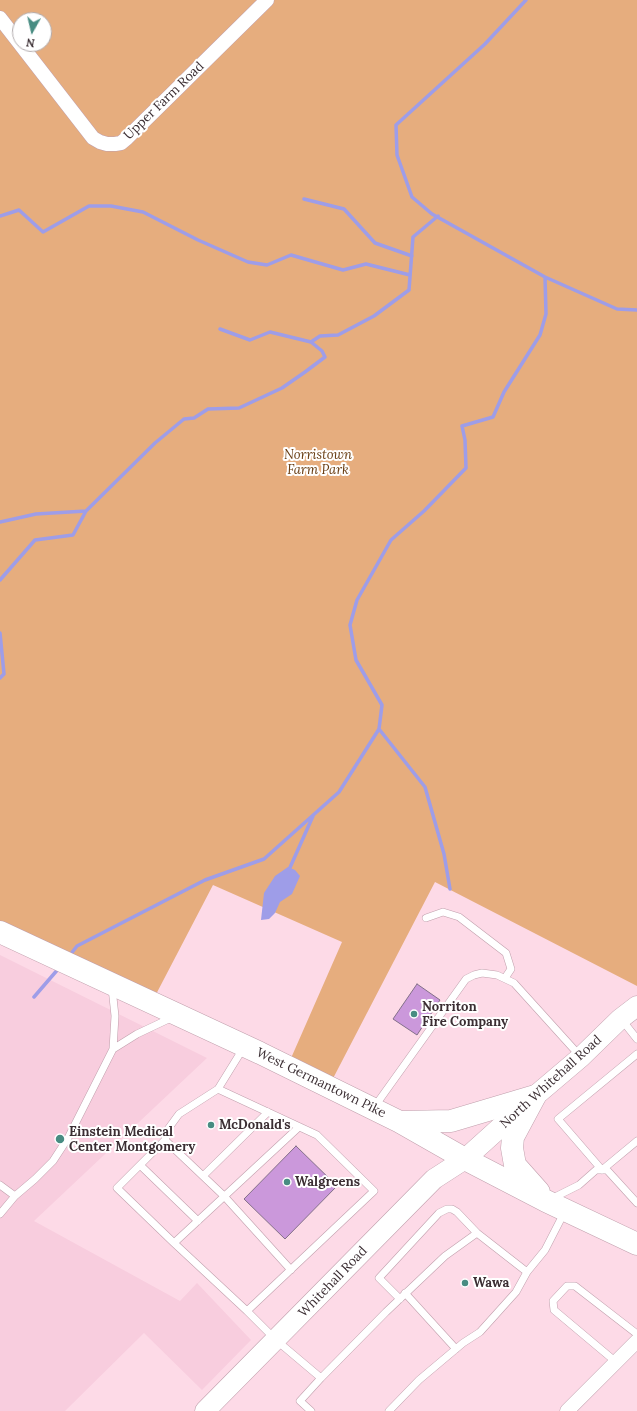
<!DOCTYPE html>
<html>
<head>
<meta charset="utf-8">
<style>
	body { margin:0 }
	#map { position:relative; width:637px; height:1411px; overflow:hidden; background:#fddae7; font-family:Lora,serif }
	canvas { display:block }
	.north { position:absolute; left:12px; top:12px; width:40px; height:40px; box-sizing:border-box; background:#fff; border:1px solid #b1abad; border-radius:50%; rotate:188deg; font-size:11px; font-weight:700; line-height:16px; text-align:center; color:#3b2e33 }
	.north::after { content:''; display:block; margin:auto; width:14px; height:18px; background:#488c82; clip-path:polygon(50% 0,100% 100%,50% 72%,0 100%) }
</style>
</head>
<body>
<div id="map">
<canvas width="637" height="1411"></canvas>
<div class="north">N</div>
</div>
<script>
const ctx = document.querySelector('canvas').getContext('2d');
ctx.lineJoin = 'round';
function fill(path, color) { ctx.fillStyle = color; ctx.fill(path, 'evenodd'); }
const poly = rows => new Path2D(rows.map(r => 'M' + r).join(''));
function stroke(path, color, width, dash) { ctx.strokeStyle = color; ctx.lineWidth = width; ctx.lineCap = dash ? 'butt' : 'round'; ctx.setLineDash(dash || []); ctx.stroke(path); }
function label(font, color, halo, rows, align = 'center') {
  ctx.font = font + ' Lora,serif'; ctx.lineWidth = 4; ctx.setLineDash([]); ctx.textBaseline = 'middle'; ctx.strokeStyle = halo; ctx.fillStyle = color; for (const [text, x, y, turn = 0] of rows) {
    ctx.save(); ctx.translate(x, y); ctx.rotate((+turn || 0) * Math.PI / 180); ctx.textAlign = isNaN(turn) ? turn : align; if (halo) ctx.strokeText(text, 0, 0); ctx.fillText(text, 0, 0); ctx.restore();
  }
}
const built = poly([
	[0,955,207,1058,34,1221,180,1301,197,1283,251,1340,202,1390,144,1333,65,1411,0,1411]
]);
const green = poly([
	[0,0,637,0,637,986,435,882,327,1090,288,1065,342,942,213,885,152,1002,0,931],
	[20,20,44,20,44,44,20,44]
]);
const water = poly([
	[288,867,295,870,300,876,292,894,280,902,275,913,269,919,261,920,264,893,275,876]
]);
const stream = poly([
	[526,0,485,44,396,125,397,155,412,197,432,214,545,277,617,309,637,310],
	[304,199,344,209,375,243,412,256],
	[0,216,19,210,43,232,89,206,111,206,143,212,198,240,248,262,267,265,291,255,343,270,366,264,410,275],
	[220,329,250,340,270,332,311,342],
	[0,522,36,514,86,511,155,443,184,419,194,418,208,409,239,408,282,388,305,372,325,357,322,351,311,342,320,336,338,335,374,316,409,290,413,237,438,216],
	[0,580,35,540,73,535,86,511],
	[0,633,4,674,0,678],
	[379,729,425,787,444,854,450,889],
	[288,872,313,816],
	[70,955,77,946,205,880,264,859,339,792,379,729,382,705,356,660,350,625,357,600,391,540,424,511,466,468,465,440,462,426,493,417,504,392,540,335,546,314,545,277],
	[34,997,59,968]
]);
const building = poly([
	[417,984,440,1000,417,1035,393,1019,417,984],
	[296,1146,337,1186,285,1239,244,1199,296,1146]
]);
const service = poly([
	[426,918,443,912,459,917,506,953,511,969,505,978],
	[622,1020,637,1039],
	[113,1049,137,1034,173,1017],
	[637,1054,558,1119,602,1170,637,1141],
	[218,1089,317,1135,374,1191,247,1311,276,1340,321,1378,300,1401,311,1411],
	[375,1106,466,979,474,975,482,973,497,975,514,983,580,1056],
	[165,1140,168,1129,179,1114,218,1089,244,1047],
	[140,1165,198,1221],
	[203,1176,268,1112],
	[0,1185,15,1196],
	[551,1199,579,1185,596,1170,607,1170,637,1203],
	[0,1214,15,1196,35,1179,53,1161,68,1138,113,1049,115,1016,112,988],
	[174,1243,117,1188,165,1140,224,1196,291,1270],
	[405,1293,456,1349],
	[400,1299,379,1278,439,1213,447,1209,452,1209,457,1212,477,1233],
	[247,1311,174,1243,299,1127],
	[616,1362,554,1310,553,1301,567,1286,575,1286,637,1334],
	[321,1378,386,1312,445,1256,477,1233,527,1272],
	[389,1411,419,1380,463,1343,480,1332,516,1292,527,1272,545,1250,565,1211]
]);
const minor = poly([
	[0,18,93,138,100,142,107,144,115,144,121,143,127,138,267,0],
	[567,1411,637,1341]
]);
const secondary = poly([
	[205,1411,434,1179,465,1159,535,1096,581,1057,620,1019,637,1006]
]);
const primary = poly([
	[0,932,260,1053,400,1122,465,1159,546,1201,637,1244],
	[535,1096,513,1137,512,1148,515,1165,539,1192],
	[402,1122,451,1121,535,1096]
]);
const markers = [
	[414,1014,4,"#488c82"],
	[211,1125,4,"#488c82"],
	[60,1139,5,"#488c82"],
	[287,1182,4,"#488c82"],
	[465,1283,4,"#488c82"]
];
const streetNames = [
	["Upper Farm Road",164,101,-44],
	["North Whitehall Road",551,1082,-42],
	["West Germantown Pike",321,1083,26],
	["Whitehall Road",333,1282,-46]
];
const parkNames = [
	["Norristown",318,455],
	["Farm Park",318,470]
];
const poiNames = [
	["Norriton",422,1007],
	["Fire Company",422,1022],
	["McDonald's",219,1125],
	["Einstein Medical",69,1132],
	["Center Montgomery",69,1147],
	["Walgreens",295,1182],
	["Wawa",473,1283]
];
fill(built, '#f8cdde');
fill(green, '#e6ad7e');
fill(water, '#9e9de8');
stroke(stream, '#9e9de8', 3.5);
fill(building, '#cb98db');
stroke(building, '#826f88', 1);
stroke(service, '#c09fac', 8);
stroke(minor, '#c09fac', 15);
stroke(secondary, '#c09fac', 21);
stroke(primary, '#c09fac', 23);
stroke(service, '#fff', 7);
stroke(minor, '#fff', 14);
stroke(secondary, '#fff', 20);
stroke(primary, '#fff', 22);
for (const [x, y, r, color] of markers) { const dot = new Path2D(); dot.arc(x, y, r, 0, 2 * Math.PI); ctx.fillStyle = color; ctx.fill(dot); stroke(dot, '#fff', 1.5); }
label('13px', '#3b2e33', '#fff', streetNames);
label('italic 13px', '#673b10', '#fff', parkNames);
label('bold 13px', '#3b2e33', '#fff', poiNames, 'left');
</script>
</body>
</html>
